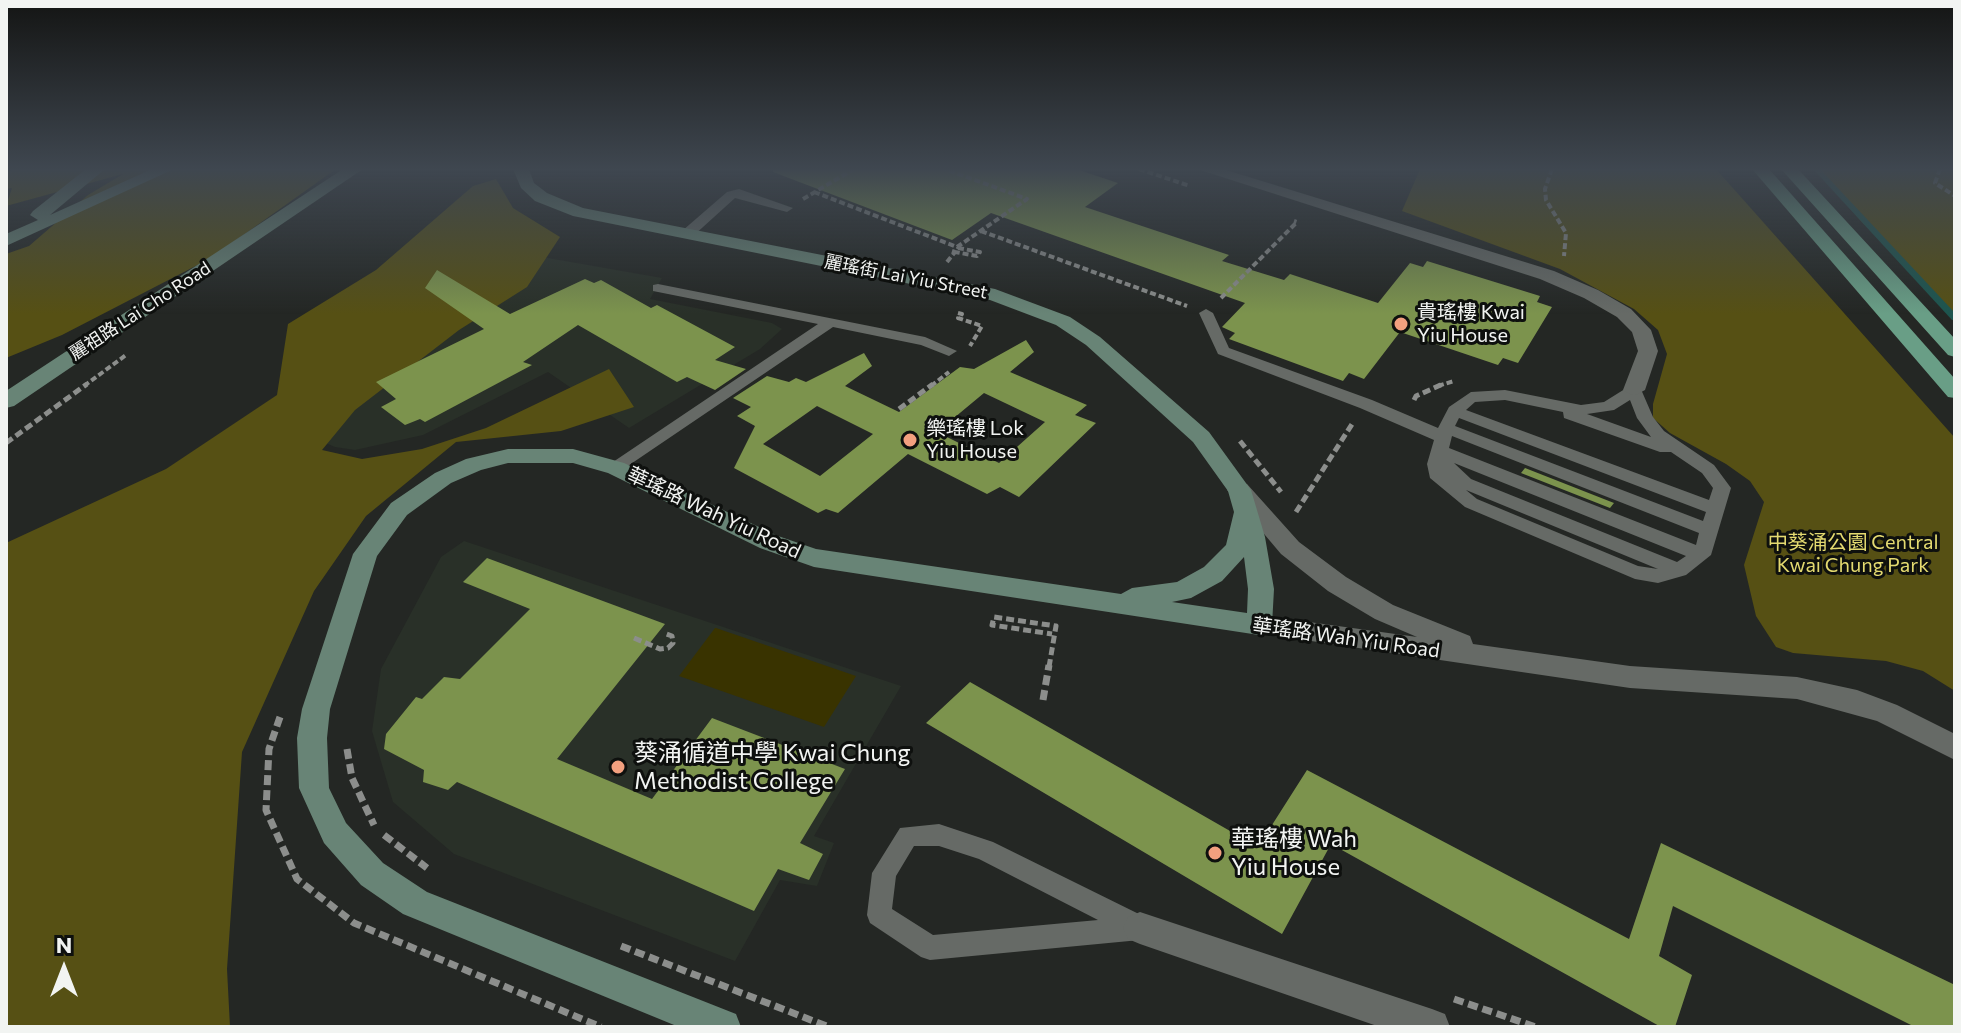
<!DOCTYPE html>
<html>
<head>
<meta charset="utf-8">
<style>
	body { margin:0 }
	#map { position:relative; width:1961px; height:1033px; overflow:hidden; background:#242724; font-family:Commissioner,sans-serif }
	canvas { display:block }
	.frame { position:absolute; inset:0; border:8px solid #f2f4f2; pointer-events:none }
	.north { position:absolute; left:24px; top:929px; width:80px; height:80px; -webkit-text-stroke:6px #0e100e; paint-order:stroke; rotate:0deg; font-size:22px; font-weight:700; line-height:32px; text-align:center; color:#f2f4f2 }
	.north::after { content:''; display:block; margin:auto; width:28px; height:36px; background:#f2f4f2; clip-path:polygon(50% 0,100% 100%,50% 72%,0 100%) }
</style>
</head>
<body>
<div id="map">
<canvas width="1961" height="1033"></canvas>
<div class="frame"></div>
<div class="north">N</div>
</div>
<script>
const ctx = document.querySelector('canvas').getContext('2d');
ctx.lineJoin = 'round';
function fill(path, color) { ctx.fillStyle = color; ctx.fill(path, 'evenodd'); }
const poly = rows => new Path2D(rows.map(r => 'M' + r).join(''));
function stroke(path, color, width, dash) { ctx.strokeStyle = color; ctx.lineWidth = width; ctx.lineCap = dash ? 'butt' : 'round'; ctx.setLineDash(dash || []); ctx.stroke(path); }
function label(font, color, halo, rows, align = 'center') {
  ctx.font = font + ' Commissioner,"Noto Sans TC",sans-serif'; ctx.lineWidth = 6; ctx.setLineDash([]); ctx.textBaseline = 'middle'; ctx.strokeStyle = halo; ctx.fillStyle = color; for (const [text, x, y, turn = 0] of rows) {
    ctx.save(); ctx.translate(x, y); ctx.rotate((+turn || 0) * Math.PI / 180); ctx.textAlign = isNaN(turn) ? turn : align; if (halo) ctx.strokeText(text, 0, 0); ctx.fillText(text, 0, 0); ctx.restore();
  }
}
const built = poly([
	[531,255,662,278,650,299,772,323,782,329,760,349,629,428,548,372,423,435,355,450,335,447,300,432],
	[464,541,901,686,814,836,834,843,817,886,780,880,735,961,454,854,393,802,372,731,381,669,441,557]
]);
const green = poly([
	[715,628,716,628,856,676,824,727,679,676]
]);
const forest = poly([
	[15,169,336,169,211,258,62,335,6,358,6,254,29,246,88,195,123,174,6,206,12,188,6,189,6,172],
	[1420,169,1716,169,1955,438,1955,691,1923,671,1886,661,1793,653,1776,647,1756,616,1744,565,1764,502,1750,481,1726,464,1670,433,1653,418,1653,404,1667,354,1658,330,1634,309,1560,269,1402,211],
	[1816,169,1955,169,1955,318,1860,220],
	[496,179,513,208,560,237,527,287,459,330,355,410,322,450,362,459,422,449,486,428,609,369,634,407,561,431,456,442,366,516,314,591,242,752,227,969,230,1027,6,1027,6,543,166,469,277,395,288,324,376,270,473,186]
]);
const stream = poly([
	[1813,169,1820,169,1955,313,1955,320,1952,320,1813,169]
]);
const building = poly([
	[773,169,1076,169,1118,183,1085,207,1229,255,1222,261,1284,280,1290,274,1378,303,1410,263,1423,267,1427,261,1540,296,1537,302,1552,307,1518,363,1503,358,1498,365,1400,332,1364,379,1349,373,1343,381,1229,339,1235,333,1222,327,1245,303,991,213,952,240,773,172],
	[437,270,510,314,585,279,594,283,601,280,651,308,657,305,735,347,715,360,746,369,715,390,687,377,677,382,578,325,523,362,532,365,425,422,420,419,405,425,381,407,396,399,376,382,484,329,425,288],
	[1026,340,1034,352,1010,372,1087,405,1075,415,1096,423,1019,497,1000,487,987,494,908,454,838,513,826,509,818,513,734,468,755,426,737,416,751,407,733,398,767,376,789,382,796,378,806,382,864,353,872,366,845,386,899,412,960,367,974,369],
	[984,393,1045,422,999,463,937,432],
	[817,406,873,434,820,476,763,444],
	[1525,468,1614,503,1610,508,1521,473],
	[487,558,665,624,557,759,652,799,712,718,845,769,800,843,823,854,809,880,778,869,754,911,457,782,448,790,423,782,424,770,384,749,386,734,416,697,422,699,444,677,460,679,530,609,463,582],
	[970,682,1258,847,1307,770,1629,939,1661,843,1955,985,1955,1027,1915,1027,1673,906,1659,956,1692,975,1675,1027,1661,1027,1331,844,1282,934,926,723]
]);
const pathFar2 = poly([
	[1139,169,1190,186],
	[1552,169,1545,189,1546,200,1566,233,1564,256],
	[1940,169,1935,183,1955,196],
	[814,192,957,247,1027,199,945,169],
	[803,199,854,169],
	[981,231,1187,306],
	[958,248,980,252,977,256,955,252,958,248],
	[952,251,955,252],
	[947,262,955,252],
	[1221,298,1297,222,1294,221],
	[958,313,962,314,958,318,982,326,970,346],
	[84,386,126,355],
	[931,386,949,372],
	[1438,386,1454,381]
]);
const pathFar1 = poly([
	[1414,400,1416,396,1443,384],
	[899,409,933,384],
	[1240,441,1281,492],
	[6,443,87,384],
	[1296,512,1354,421],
	[634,638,660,649,668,648,673,643,672,636,664,633],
	[1049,667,1056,626,994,617,992,625,1052,634]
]);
const path = poly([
	[1043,700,1049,665],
	[280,717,269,749,266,810,297,879,354,923,601,1027],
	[347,749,352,778,374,825],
	[384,835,427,868],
	[621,946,829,1027],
	[1454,999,1536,1027]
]);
const lane = poly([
	[739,189,793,208,787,212,735,198,692,237,682,237,682,231,727,192,739,189],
	[658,284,925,337,957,351,949,356,921,345,833,327,616,474,607,468,610,464,818,324,653,291,653,285,658,284],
	[1206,309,1213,313,1229,348,1372,400,1438,428,1449,407,1471,392,1505,390,1581,405,1604,402,1628,387,1640,387,1653,417,1664,431,1714,465,1731,488,1711,555,1686,575,1658,583,1635,579,1465,507,1430,478,1427,464,1434,440,1360,408,1218,354,1199,313,1206,309],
	[1505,400,1563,412,1564,418,1660,452,1671,452,1702,473,1713,488,1709,500,1466,410,1475,402,1505,400],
	[1630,400,1637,418,1651,437,1587,414,1614,410,1630,400],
	[1459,418,1706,512,1703,521,1455,426,1459,418],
	[1452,436,1699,533,1696,545,1449,448,1452,436],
	[1454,463,1686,556,1677,562,1471,479,1454,463],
	[1466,490,1658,569,1638,566,1477,499,1466,490],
	[939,824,993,842,1149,919,1153,928,1149,937,1140,940,930,960,921,957,870,923,867,915,872,873,900,828,939,824],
	[914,846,939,846,979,859,1098,920,933,935,892,909,896,876,914,846]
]);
const street = poly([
	[1197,169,1223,169,1554,271,1598,290,1631,309,1651,330,1658,351,1645,390,1634,396,1623,390,1638,351,1632,332,1617,317,1584,298,1540,279,1197,169],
	[1239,482,1247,484,1299,542,1346,577,1393,605,1470,636,1473,644,1630,666,1797,677,1857,690,1897,705,1955,734,1955,760,1877,721,1797,699,1630,688,1250,632,1246,625,1250,618,1259,615,1417,637,1375,619,1328,591,1281,554,1227,490,1231,484,1239,482],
	[1140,912,1432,1009,1445,1014,1450,1027,1380,1027,1140,944,1128,939,1123,928,1128,917,1140,912]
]);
const secondary = poly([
	[86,169,105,169,50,215,152,169,174,169,6,246,6,234,38,220,30,215,33,211,86,169],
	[343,169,363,169,14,406,6,408,6,391,343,169],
	[513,169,529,169,534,183,547,193,583,208,995,289,1070,317,1100,337,1209,432,1251,490,1265,537,1274,589,1272,625,1268,632,1259,635,814,567,760,548,608,473,573,463,508,463,481,470,451,483,407,515,377,556,330,709,327,738,329,788,346,823,383,863,427,892,736,1014,741,1027,679,1027,403,914,361,885,324,843,299,788,297,738,302,709,353,554,391,503,435,473,466,459,508,449,573,449,624,463,778,536,816,549,1121,594,1132,588,1177,582,1204,567,1226,545,1234,512,1228,491,1193,442,1086,345,1056,325,990,300,573,216,535,201,521,188,513,169],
	[1244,557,1248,589,1247,613,1172,602,1191,598,1222,581,1244,557]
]);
const primary = poly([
	[1752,169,1769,169,1955,379,1955,398,1948,397,1752,169],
	[1781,169,1798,169,1955,339,1955,357,1948,355,1781,169]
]);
const markers = [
	[1401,324,8,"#f2a07f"],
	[910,440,8,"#f2a07f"],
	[618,767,8,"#f2a07f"],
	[1215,853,8,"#f2a07f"]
];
const farStreetnames = [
	["麗瑤街 Lai Yiu Street",906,277,11],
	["麗祖路 Lai Cho Road",140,311,-33]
];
const poiNames = [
	["貴瑤樓 Kwai",1417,312],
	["Yiu House",1417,335],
	["樂瑤樓 Lok",926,428],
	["Yiu House",926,451]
];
const streetNames = [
	["華瑤路 Wah Yiu Road",714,513,25],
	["華瑤路 Wah Yiu Road",1346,638,8]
];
const parkNames = [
	["中葵涌公園 Central",1853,542],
	["Kwai Chung Park",1853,565]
];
const nearPoinames = [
	["葵涌循道中學 Kwai Chung",634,753],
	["Methodist College",634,781],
	["華瑤樓 Wah",1231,839],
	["Yiu House",1231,867]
];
fill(built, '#293028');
fill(green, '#393300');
fill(forest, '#565014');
fill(stream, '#1d554e');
fill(building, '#7c934d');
stroke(pathFar2, '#8c8e8c', 4, [6, 3]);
stroke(pathFar1, '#8c8e8c', 5, [8, 4]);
stroke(path, '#8c8e8c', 7, [10, 5]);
fill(lane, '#666a66');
fill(street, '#666a66');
fill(secondary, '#688476');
fill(primary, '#699e86');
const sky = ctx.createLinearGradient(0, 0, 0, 314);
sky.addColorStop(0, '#141514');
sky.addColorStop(0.54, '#3f4750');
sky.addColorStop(1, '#3f475000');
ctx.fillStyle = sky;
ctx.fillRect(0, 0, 1961, 314);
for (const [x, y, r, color] of markers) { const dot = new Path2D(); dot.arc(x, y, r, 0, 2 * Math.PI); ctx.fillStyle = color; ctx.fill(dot); stroke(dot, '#0e100e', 3); }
label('18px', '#f2f4f2', '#0e100e', farStreetnames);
label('20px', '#f2f4f2', '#0e100e', poiNames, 'left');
label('20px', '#f2f4f2', '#0e100e', streetNames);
label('20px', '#e4da70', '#0e100e', parkNames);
label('24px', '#f2f4f2', '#0e100e', nearPoinames, 'left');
</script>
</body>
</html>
